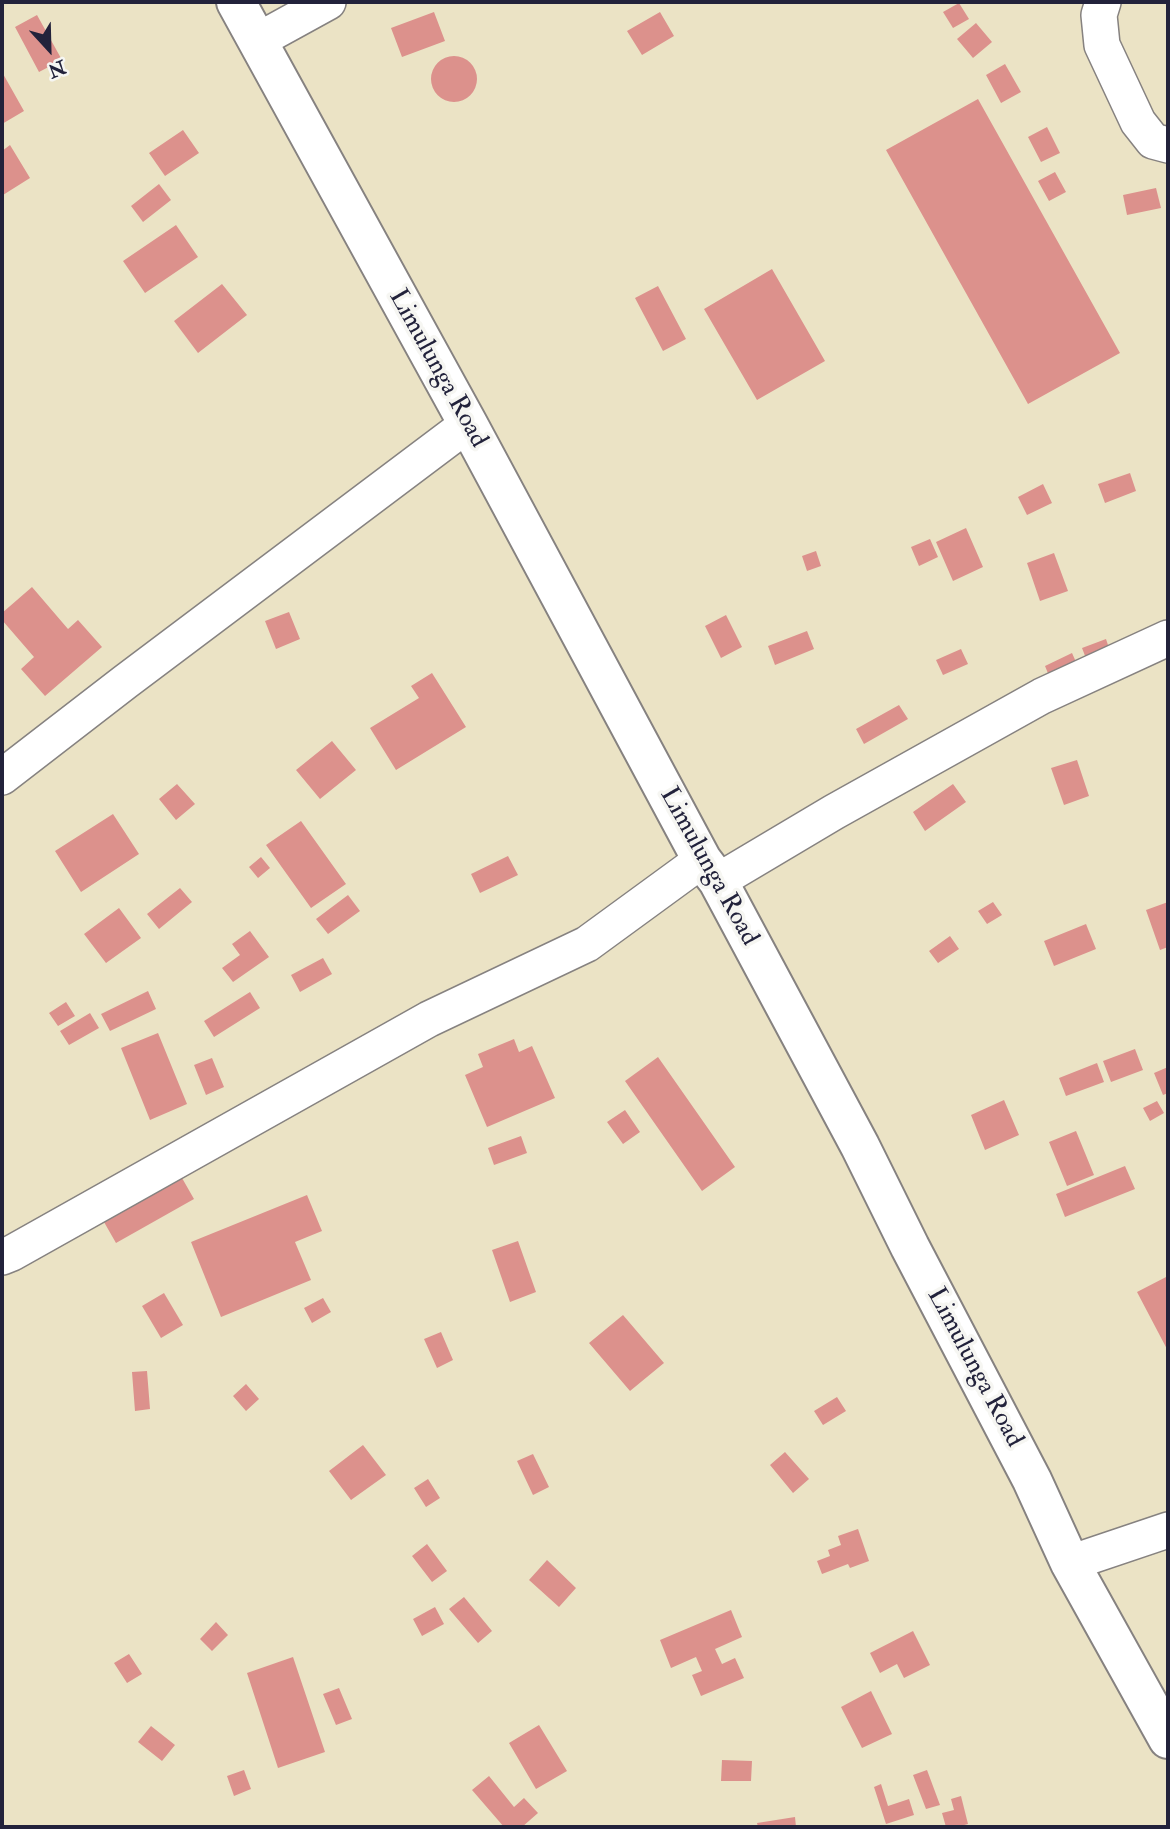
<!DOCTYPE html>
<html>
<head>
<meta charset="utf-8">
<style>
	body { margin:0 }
	#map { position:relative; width:1170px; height:1829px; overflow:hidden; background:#ebe3c5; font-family:"IM FELL Double Pica",serif }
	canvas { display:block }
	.frame { position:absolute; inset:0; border:4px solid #22223b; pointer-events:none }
	.north { position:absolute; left:14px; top:14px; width:70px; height:70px; -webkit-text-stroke:5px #f6f6f2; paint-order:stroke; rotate:158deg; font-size:19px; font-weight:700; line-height:28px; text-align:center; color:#22223b }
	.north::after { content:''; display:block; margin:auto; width:24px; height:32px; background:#22223b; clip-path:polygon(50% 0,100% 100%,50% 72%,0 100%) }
</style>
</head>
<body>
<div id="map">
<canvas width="1170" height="1829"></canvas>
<div class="frame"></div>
<div class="north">N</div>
</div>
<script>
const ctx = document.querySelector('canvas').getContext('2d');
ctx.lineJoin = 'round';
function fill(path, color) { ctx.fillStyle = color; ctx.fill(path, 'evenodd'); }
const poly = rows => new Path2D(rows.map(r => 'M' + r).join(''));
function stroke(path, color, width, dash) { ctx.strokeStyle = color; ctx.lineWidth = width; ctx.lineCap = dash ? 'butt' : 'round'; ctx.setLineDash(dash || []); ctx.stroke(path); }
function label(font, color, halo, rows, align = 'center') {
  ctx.font = font + ' "IM FELL Double Pica",serif'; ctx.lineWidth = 7; ctx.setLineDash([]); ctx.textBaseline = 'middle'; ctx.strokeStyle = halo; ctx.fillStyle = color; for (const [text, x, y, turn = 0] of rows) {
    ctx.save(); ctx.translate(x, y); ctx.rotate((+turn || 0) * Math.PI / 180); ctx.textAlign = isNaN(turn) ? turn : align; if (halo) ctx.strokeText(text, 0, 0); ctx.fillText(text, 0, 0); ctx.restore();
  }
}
const building = poly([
	[959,3,969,19,953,28,943,12],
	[434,12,445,41,402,57,391,28],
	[660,12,674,36,642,55,627,31],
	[37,15,62,60,39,72,15,27],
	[976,23,992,42,973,58,957,39],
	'431 79a23 23 0 1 1 46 0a23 23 0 1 1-46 0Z',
	[1005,64,1021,92,1001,103,986,75],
	[2,72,24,111,2,124],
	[978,99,1120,353,1028,404,886,150],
	[1047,127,1060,153,1041,162,1028,137],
	[183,130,199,153,165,176,149,153],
	[10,145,30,178,3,195,2,151],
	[1055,172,1066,192,1049,201,1038,181],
	[159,184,171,200,143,222,131,206],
	[1156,188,1161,208,1127,215,1123,195],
	[176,225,198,257,145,293,123,261],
	[772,269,825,361,757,400,704,309],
	[222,284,247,315,198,353,174,321],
	[658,286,686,339,663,351,635,298],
	[1130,473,1136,491,1105,503,1098,484],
	[1043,484,1052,503,1027,515,1018,497],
	[966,528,983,567,953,581,936,542],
	[930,539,938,557,919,566,911,547],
	[816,551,821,566,807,571,802,556],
	[1054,553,1068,591,1040,601,1027,563],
	[32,587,68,629,78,620,102,647,45,696,21,669,34,657,2,620,2,613],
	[289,612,300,639,276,649,265,621],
	[726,615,742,647,721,658,705,626],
	[807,631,814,649,775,665,768,646],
	[1106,639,1112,657,1089,666,1082,648],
	[961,649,968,664,943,675,936,660],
	[1072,653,1080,671,1052,683,1045,666],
	[432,673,466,727,396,770,370,728,419,698,411,686],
	[899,705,908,719,864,744,856,729],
	[332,741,356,770,320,799,296,770],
	[1077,760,1089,796,1064,805,1051,768],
	[177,784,195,804,176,820,159,799],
	[953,784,966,802,925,831,913,812],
	[113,814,139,854,81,892,55,851],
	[301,821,346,884,311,908,266,845],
	[508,856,518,875,480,893,471,874],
	[261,857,270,868,258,878,249,867],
	[180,888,192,902,159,929,147,914],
	[348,895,360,911,328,934,316,919],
	[993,902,1002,915,987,924,978,911],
	[1168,902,1168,947,1160,950,1146,910],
	[119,908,141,938,106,963,84,934],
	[1086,924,1096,949,1054,966,1044,941],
	[250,931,269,957,233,982,222,968,240,955,232,944],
	[950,936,959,949,938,963,929,951],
	[323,958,332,974,300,992,291,975],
	[148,991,156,1009,110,1031,101,1014],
	[250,992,260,1008,214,1037,204,1021],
	[66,1002,75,1016,58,1026,49,1013],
	[90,1013,99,1028,69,1045,60,1031],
	[158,1033,187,1104,150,1120,121,1048],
	[514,1039,519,1052,532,1046,555,1098,487,1127,465,1075,483,1067,478,1054],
	[1135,1049,1143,1070,1111,1082,1103,1061],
	[658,1057,735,1167,702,1191,625,1081],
	[212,1058,224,1087,206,1095,194,1065],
	[1097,1063,1104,1082,1066,1096,1059,1078],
	[1168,1067,1168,1093,1163,1095,1154,1073],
	[1004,1100,1019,1135,985,1150,971,1115],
	[1157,1101,1164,1113,1150,1121,1143,1108],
	[625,1110,640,1132,623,1144,607,1122],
	[1076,1131,1094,1175,1067,1186,1049,1142],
	[521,1136,527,1153,494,1165,488,1148],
	[1125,1166,1135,1189,1065,1217,1056,1194],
	[182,1178,194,1199,116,1243,104,1222],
	[307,1195,322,1231,295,1242,311,1280,221,1317,191,1242],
	[518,1241,536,1292,510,1302,492,1250],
	[1168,1276,1168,1351,1137,1292],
	[164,1293,183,1325,161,1338,142,1306],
	[323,1298,331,1312,312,1323,304,1308],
	[623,1315,664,1363,630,1391,589,1343],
	[441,1332,453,1360,437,1368,424,1339],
	[147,1371,150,1409,135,1411,132,1372],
	[246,1384,259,1399,246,1411,233,1396],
	[837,1397,846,1411,823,1425,814,1411],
	[363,1445,386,1475,351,1500,329,1471],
	[785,1452,809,1479,793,1493,770,1465],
	[533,1454,549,1487,533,1495,517,1461],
	[428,1479,440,1498,426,1507,414,1488],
	[858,1529,869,1561,850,1568,848,1564,822,1574,817,1561,830,1556,828,1550,841,1545,838,1536],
	[427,1544,447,1571,432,1582,412,1556],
	[547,1560,576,1588,559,1607,529,1580],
	[464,1597,492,1631,478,1643,449,1609],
	[435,1607,444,1624,422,1636,413,1619],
	[731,1610,742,1637,715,1649,722,1664,735,1658,744,1678,701,1696,692,1675,702,1671,696,1657,671,1668,660,1640],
	[216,1622,228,1635,212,1651,200,1639],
	[913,1631,930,1665,904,1678,897,1664,880,1673,870,1653],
	[129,1654,142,1674,127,1683,114,1663],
	[293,1657,325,1752,278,1768,247,1673],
	[339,1688,352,1719,336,1725,323,1694],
	[871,1691,892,1734,862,1748,841,1707],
	[539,1725,567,1771,536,1789,509,1743],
	[151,1726,175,1745,162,1761,138,1742],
	[722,1760,752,1761,751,1781,721,1781],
	[244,1770,251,1789,234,1796,227,1776],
	[927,1770,940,1805,926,1809,913,1775],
	[489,1776,514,1807,524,1798,538,1813,522,1827,504,1827,472,1790],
	[881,1784,888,1806,909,1799,914,1815,886,1824,874,1787],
	[961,1796,968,1824,957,1827,946,1827,942,1813,954,1810,951,1799],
	[795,1817,796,1827,758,1827,757,1823]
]);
const street = poly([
	[1103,2,1099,15,1102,45,1138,122,1153,141,1168,145],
	[257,41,328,2],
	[2,777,125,682,468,424],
	[718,881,834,812,1042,696,1168,638],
	[2,1257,12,1253,429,1019,587,944,702,860],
	[1070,1563,1168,1530]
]);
const secondary = poly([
	[236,2,468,424,702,860,718,881,860,1146,910,1247,1032,1480,1070,1563,1168,1739]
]);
const streetNames = [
	["Limulunga Road",437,369,61],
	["Limulunga Road",708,867,61],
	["Limulunga Road",974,1368,62]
];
fill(building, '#dc918c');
stroke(street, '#868280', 38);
stroke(secondary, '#868280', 42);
stroke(street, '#fff', 35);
stroke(secondary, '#fff', 38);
label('26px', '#22223b', '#f6f6f2', streetNames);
</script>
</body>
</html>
